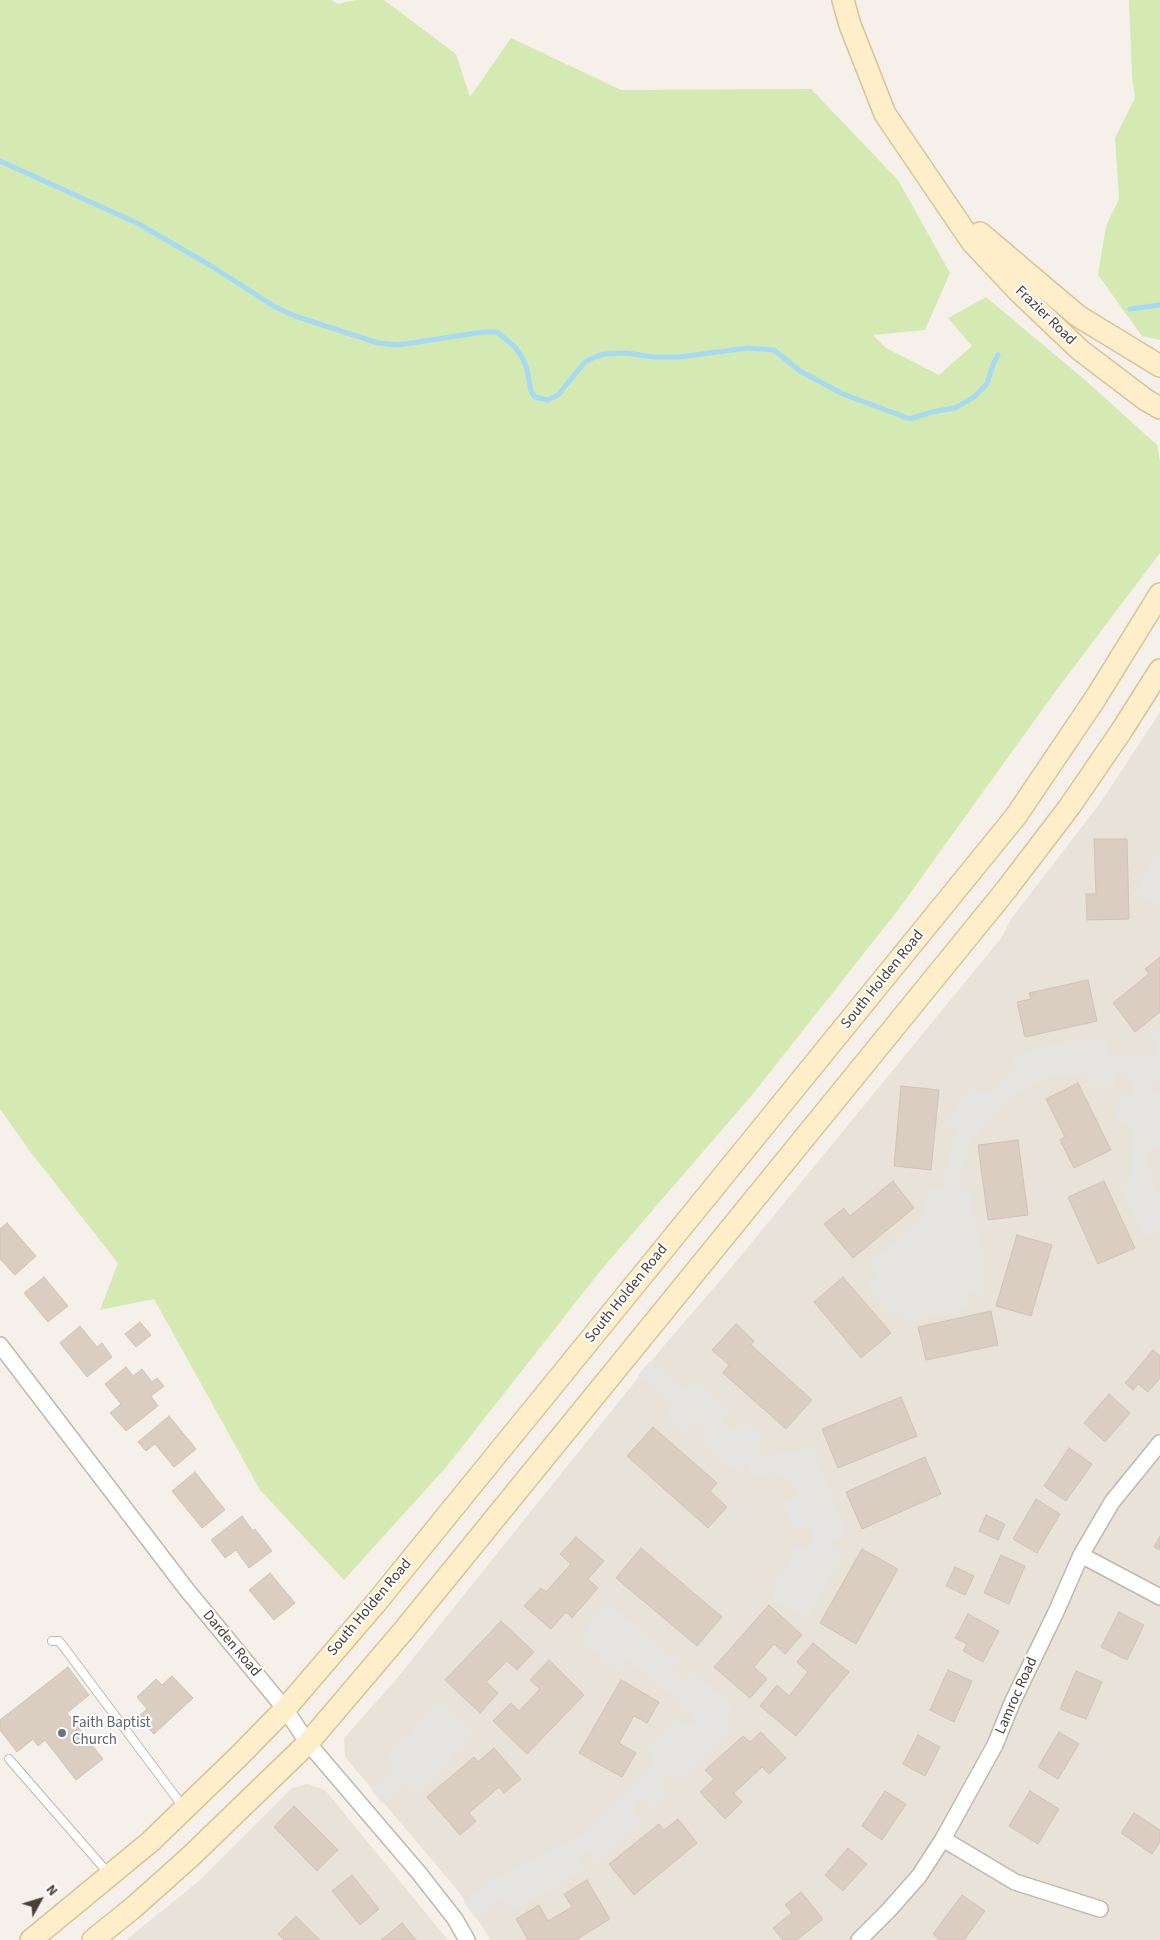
<!DOCTYPE html>
<html>
<head>
<meta charset="utf-8">
<style>
	body { margin:0 }
	#map { position:relative; width:1160px; height:1940px; overflow:hidden; background:#f5f1ea; font-family:"Source Sans 3",sans-serif }
	canvas { display:block }
	.north { position:absolute; left:15px; top:1875px; width:50px; height:50px; -webkit-text-stroke:4px #fff; paint-order:stroke; rotate:51deg; font-size:14px; font-weight:700; line-height:20px; text-align:center; color:#494138 }
	.north::after { content:''; display:block; margin:auto; width:18px; height:22px; background:#494138; clip-path:polygon(50% 0,100% 100%,50% 72%,0 100%) }
</style>
</head>
<body>
<div id="map">
<canvas width="1160" height="1940"></canvas>
<div class="north">N</div>
</div>
<script>
const ctx = document.querySelector('canvas').getContext('2d');
ctx.lineJoin = 'round';
function fill(path, color) { ctx.fillStyle = color; ctx.fill(path, 'evenodd'); }
const poly = rows => new Path2D(rows.map(r => 'M' + r).join(''));
function stroke(path, color, width, dash) { ctx.strokeStyle = color; ctx.lineWidth = width; ctx.lineCap = dash ? 'butt' : 'round'; ctx.setLineDash(dash || []); ctx.stroke(path); }
function label(font, color, halo, rows, align = 'center') {
  ctx.font = font + ' "Source Sans 3",sans-serif'; ctx.lineWidth = 4; ctx.setLineDash([]); ctx.textBaseline = 'middle'; ctx.strokeStyle = halo; ctx.fillStyle = color; for (const [text, x, y, turn = 0] of rows) {
    ctx.save(); ctx.translate(x, y); ctx.rotate((+turn || 0) * Math.PI / 180); ctx.textAlign = isNaN(turn) ? turn : align; if (halo) ctx.strokeText(text, 0, 0); ctx.fillText(text, 0, 0); ctx.restore();
  }
}
const residential = poly([
	[1160,712,1160,1940,491,1940,459,1892,345,1757,344,1738,394,1682,662,1348,730,1269,1002,937,1011,919,1101,802],
	[307,1784,325,1790,448,1940,126,1940,200,1880,292,1788]
]);
const green = poly([
	[0,0,331,0,338,4,356,0,384,0,456,54,470,97,511,38,621,90,811,89,898,180,950,273,925,330,873,335,886,348,939,375,972,346,948,318,986,297,1085,380,1157,445,1160,461,1160,553,1055,692,898,910,752,1095,601,1270,447,1466,344,1580,260,1490,154,1299,100,1310,118,1263,32,1154,0,1109],
	[1129,0,1160,0,1160,340,1142,336,1098,275,1106,226,1119,199,1115,138,1135,98,1132,75]
]);
const parking = poly([
	[1160,850,1160,907,1134,895,1143,874],
	[1160,1028,1160,1075,1152,1087,1152,1091,1160,1094,1160,1149,1150,1148,1146,1154,1151,1177,1160,1200,1160,1229,1143,1237,1119,1184,1129,1182,1132,1178,1130,1159,1132,1126,1129,1123,1117,1121,1119,1095,1131,1096,1134,1094,1134,1089,1127,1075,1124,1072,1119,1073,1115,1076,1115,1086,1089,1087,1088,1076,1086,1073,1053,1076,1035,1083,1012,1095,999,1106,972,1141,965,1161,959,1178,959,1188,962,1191,973,1191,974,1219,983,1253,984,1269,981,1295,973,1292,969,1294,967,1299,969,1308,906,1323,902,1311,899,1311,891,1316,866,1284,875,1277,875,1273,868,1264,925,1216,927,1188,938,1188,942,1186,950,1148,957,1133,956,1130,946,1123,962,1098,974,1086,983,1094,987,1094,1014,1073,1016,1069,1011,1060,1023,1052,1041,1047,1064,1042,1105,1040,1108,1052,1111,1055,1153,1055,1157,1052,1158,1047,1150,1034],
	[650,1361,682,1390,686,1389,693,1380,730,1410,723,1419,724,1423,733,1430,738,1430,744,1422,765,1438,757,1449,758,1452,761,1455,785,1454,812,1447,847,1533,831,1543,830,1547,843,1554,810,1617,796,1614,781,1605,770,1596,796,1545,806,1550,811,1548,812,1528,808,1525,794,1530,784,1503,796,1498,798,1493,788,1478,780,1475,771,1473,749,1475,749,1464,746,1464,738,1473,700,1443,707,1433,707,1429,699,1422,695,1422,686,1432,665,1415,672,1406,672,1402,638,1375],
	[610,1604,678,1662,672,1670,673,1675,682,1681,685,1680,692,1671,734,1706,726,1715,726,1720,734,1727,681,1781,673,1773,669,1774,660,1783,660,1786,668,1795,654,1808,646,1801,641,1800,633,1809,635,1813,642,1821,614,1848,597,1862,591,1853,587,1852,580,1857,579,1861,585,1870,512,1910,507,1900,500,1900,476,1919,463,1901,495,1878,576,1839,588,1831,654,1764,654,1760,646,1751,678,1718,688,1726,694,1723,694,1718,678,1700,628,1661,625,1661,617,1670,581,1640,587,1629,598,1613],
	[439,1701,473,1732,443,1767,417,1794,408,1785,404,1785,382,1803,371,1790,392,1772,393,1768,385,1758,406,1739]
]);
const stream = poly([
	[0,161,137,223,213,267,275,307,295,316,378,343,398,345,483,332,497,332,515,347,523,359,527,369,531,391,535,397,548,400,558,395,585,362,595,357,605,354,626,353,653,357,679,357,748,348,774,350,800,371,843,394,910,419,932,412,955,408,974,397,987,384,993,365,998,355],
	[1130,309,1160,305]
]);
const building = poly([
	[1094,839,1127,839,1129,919,1087,920,1086,894,1096,894,1094,839],
	[1160,957,1160,1012,1135,1032,1113,1003,1149,974,1145,969,1160,957],
	[1088,980,1097,1021,1025,1037,1017,1002,1031,999,1029,993,1088,980],
	[1078,1083,1111,1150,1074,1168,1060,1140,1065,1137,1046,1099,1078,1083],
	[901,1086,939,1090,931,1170,894,1166,901,1086],
	[1018,1140,1028,1215,988,1220,978,1145,1018,1140],
	[893,1181,914,1208,853,1258,824,1224,844,1208,850,1216,893,1181],
	[1104,1181,1135,1248,1098,1264,1068,1197,1104,1181],
	[7,1223,36,1256,15,1275,0,1259,0,1229,7,1223],
	[1017,1235,1052,1245,1031,1316,996,1306,1017,1235],
	[44,1277,68,1306,48,1322,24,1293,44,1277],
	[843,1277,891,1333,861,1358,814,1302,843,1277],
	[991,1311,998,1345,926,1360,918,1327,991,1311],
	[140,1322,151,1335,136,1347,125,1334,140,1322],
	[736,1324,754,1341,751,1345,812,1400,786,1429,723,1373,729,1365,712,1350,736,1324],
	[80,1326,97,1347,102,1343,112,1357,87,1377,60,1343,80,1326],
	[1153,1350,1160,1356,1160,1378,1148,1392,1138,1384,1133,1390,1125,1383,1153,1350],
	[126,1367,133,1376,142,1369,152,1382,157,1378,164,1386,151,1396,158,1406,126,1431,110,1413,121,1404,105,1384,126,1367],
	[1109,1394,1130,1413,1105,1442,1084,1423,1109,1394],
	[901,1397,917,1436,838,1468,822,1429,901,1397],
	[169,1416,196,1449,174,1467,155,1444,146,1451,138,1442,169,1416],
	[653,1427,717,1483,710,1491,727,1507,708,1528,627,1456,653,1427],
	[1069,1448,1092,1464,1066,1501,1044,1486,1069,1448],
	[925,1457,941,1494,862,1529,846,1492,925,1457],
	[195,1472,225,1510,202,1528,172,1491,195,1472],
	[1036,1499,1060,1514,1037,1553,1013,1539,1036,1499],
	[986,1515,1005,1524,998,1540,979,1531,986,1515],
	[242,1516,253,1531,255,1529,272,1551,249,1568,236,1550,225,1558,211,1540,242,1516],
	[1160,1536,1160,1550,1154,1547,1160,1536],
	[576,1537,604,1561,588,1579,598,1588,572,1618,566,1612,551,1629,524,1606,541,1588,546,1592,571,1564,560,1554,576,1537],
	[641,1548,722,1617,697,1646,616,1578,641,1548],
	[862,1549,898,1569,856,1644,820,1623,862,1549],
	[1001,1555,1025,1566,1009,1604,984,1593,1001,1555],
	[955,1567,974,1576,965,1595,946,1586,955,1567],
	[270,1573,295,1603,274,1620,249,1590,270,1573],
	[769,1605,802,1635,785,1654,774,1644,754,1667,767,1679,750,1698,714,1667,769,1605],
	[1119,1612,1144,1625,1127,1660,1101,1647,1119,1612],
	[968,1614,999,1631,983,1662,963,1651,967,1644,955,1638,968,1614],
	[501,1621,534,1652,517,1670,507,1661,486,1682,498,1693,480,1713,445,1680,501,1621],
	[813,1643,849,1672,796,1736,760,1706,777,1685,789,1696,808,1672,797,1662,813,1643],
	[549,1660,584,1695,527,1754,493,1721,511,1703,519,1711,540,1689,530,1680,549,1660],
	[68,1667,89,1695,67,1713,103,1759,76,1780,45,1740,38,1746,33,1739,17,1752,0,1730,0,1720,68,1667],
	[948,1670,972,1681,954,1722,930,1710,948,1670],
	[1076,1671,1102,1682,1086,1719,1060,1709,1076,1671],
	[172,1676,193,1698,154,1734,138,1717,147,1709,137,1697,156,1679,162,1685,172,1676],
	[621,1680,659,1702,647,1723,634,1716,619,1743,636,1753,622,1777,579,1753,621,1680],
	[761,1732,786,1758,769,1774,762,1767,734,1793,742,1802,725,1819,700,1792,714,1779,705,1770,743,1736,750,1742,761,1732],
	[1059,1732,1079,1744,1058,1779,1038,1767,1059,1732],
	[918,1735,940,1747,925,1776,903,1764,918,1735],
	[494,1748,521,1779,504,1793,499,1787,469,1813,476,1821,460,1835,427,1797,474,1757,478,1762,494,1748],
	[885,1791,906,1804,882,1840,862,1826,885,1791],
	[1030,1791,1059,1809,1038,1844,1009,1826,1030,1791],
	[294,1806,338,1850,317,1871,274,1827,294,1806],
	[1134,1813,1160,1830,1160,1842,1152,1854,1121,1833,1134,1813],
	[678,1819,697,1843,634,1895,609,1864,659,1824,664,1830,678,1819],
	[848,1848,867,1864,843,1891,825,1875,848,1848],
	[352,1875,379,1909,360,1925,332,1891,352,1875],
	[587,1880,610,1919,576,1940,528,1940,516,1919,539,1905,548,1921,572,1907,564,1894,587,1880],
	[801,1892,823,1919,797,1940,783,1940,773,1928,792,1913,785,1905,801,1892],
	[962,1895,985,1911,964,1940,940,1940,933,1934,962,1895],
	[296,1916,320,1940,284,1940,278,1934,296,1916],
	[402,1923,416,1940,381,1940,402,1923]
]);
const lane = poly([
	[52,1641,59,1641,63,1646,184,1808],
	[9,1759,109,1874]
]);
const street = poly([
	[0,1345,187,1590,285,1709,308,1743,419,1873,455,1919,467,1940],
	[1081,1555,1160,1597],
	[943,1839,1015,1882,1100,1909],
	[859,1940,889,1910,919,1876,943,1839,995,1745,1012,1703,1056,1612,1081,1555,1112,1502,1160,1443]
]);
const secondary = poly([
	[843,0,850,25,885,114,972,242,1020,293,1080,350,1146,400,1160,408],
	[980,233,1078,316,1160,366],
	[31,1940,150,1842,238,1757,285,1709,375,1604,1016,816,1095,699,1160,594],
	[93,1940,134,1907,191,1856,308,1743,404,1630,1006,890,1070,806,1122,730,1160,670]
]);
const markers = [
	[62,1733,5,"#6b7280"]
];
const streetNames = [
	["Frazier Road",1045,316,44],
	["South Holden Road",883,980,-51],
	["South Holden Road",627,1294,-51],
	["South Holden Road",370,1608,-50],
	["Darden Road",231,1644,50],
	["Lamroc Road",1017,1696,-66]
];
const worshipNames = [
	["Faith Baptist",72,1724],
	["Church",72,1741]
];
fill(residential, '#e9e2d8');
fill(green, '#d5e9b2');
fill(parking, '#e6e4e1');
stroke(stream, '#a6d9f2', 5);
fill(building, '#dacec2');
stroke(building, '#d2c3b2', 1);
stroke(lane, '#c1b8ac', 10);
stroke(street, '#c1b8ac', 18);
stroke(secondary, '#d8c39b', 24);
stroke(lane, '#fff', 8);
stroke(street, '#fff', 15);
stroke(secondary, '#ffeeca', 21);
for (const [x, y, r, color] of markers) { const dot = new Path2D(); dot.arc(x, y, r, 0, 2 * Math.PI); ctx.fillStyle = color; ctx.fill(dot); stroke(dot, '#fff', 2); }
label('15px', '#494138', '#fff', streetNames);
label('15px', '#5b616d', '#fff', worshipNames, 'left');
</script>
</body>
</html>
